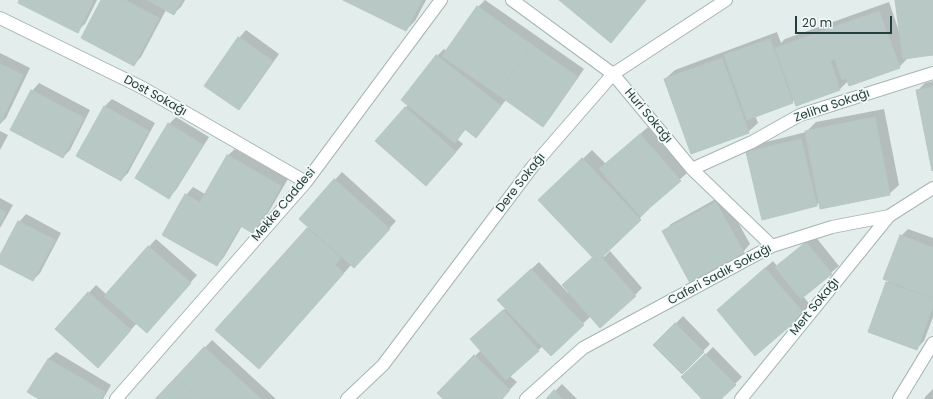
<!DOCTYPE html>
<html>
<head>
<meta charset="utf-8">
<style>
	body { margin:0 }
	#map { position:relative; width:933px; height:399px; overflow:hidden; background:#e3edeb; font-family:Poppins,sans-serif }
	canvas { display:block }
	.scale { position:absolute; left:795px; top:16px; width:97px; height:18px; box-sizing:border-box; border:2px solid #233f3d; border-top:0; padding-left:5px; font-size:12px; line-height:14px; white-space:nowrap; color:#233f3d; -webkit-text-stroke:3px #f4f9f8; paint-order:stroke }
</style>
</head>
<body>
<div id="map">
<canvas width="933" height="399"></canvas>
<div class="scale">20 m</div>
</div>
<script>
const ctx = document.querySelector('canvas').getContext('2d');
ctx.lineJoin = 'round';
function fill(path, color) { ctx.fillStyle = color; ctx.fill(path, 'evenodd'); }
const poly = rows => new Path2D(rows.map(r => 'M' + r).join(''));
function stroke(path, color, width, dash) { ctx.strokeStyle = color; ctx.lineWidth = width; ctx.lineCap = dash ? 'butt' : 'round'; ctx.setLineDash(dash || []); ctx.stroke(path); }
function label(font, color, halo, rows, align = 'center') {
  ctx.font = font + ' Poppins,sans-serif'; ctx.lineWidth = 3.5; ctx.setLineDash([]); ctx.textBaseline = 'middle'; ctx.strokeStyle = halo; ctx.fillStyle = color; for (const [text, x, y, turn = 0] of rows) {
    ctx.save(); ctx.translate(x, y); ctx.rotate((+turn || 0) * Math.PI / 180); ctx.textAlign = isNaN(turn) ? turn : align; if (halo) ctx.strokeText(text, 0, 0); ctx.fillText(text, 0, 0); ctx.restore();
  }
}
const shadow = poly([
	[21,0,97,0,85,24,77,31],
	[102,0,185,0,181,7,173,14,166,10,141,57,134,65],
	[345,0,426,0,415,21,406,30],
	[485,0,584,69,550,118,543,125,506,100,476,136,466,129,457,139,463,144,433,178,376,141,408,105,437,56,444,49,447,51,478,7],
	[560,0,646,0,620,32,611,41],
	[896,0,933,0,933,54,908,58,899,67,848,81,840,89,794,100,792,102,755,115,758,123,748,132,665,79,675,70,777,32,781,43,785,39,889,2,900,34],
	[246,30,279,54,246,101,238,108,239,38],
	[0,53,30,68,6,118,0,124],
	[933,81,933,169,918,90,925,83],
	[39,83,90,110,70,150,63,157,32,91],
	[112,99,155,123,128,173,121,180,104,107],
	[884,109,899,185,889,194,819,202,817,205,747,152,754,145,806,132,816,122],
	[176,117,209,137,176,190,169,197,169,124],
	[648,127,687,173,648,208,649,209,602,255,604,257,610,251,642,288,635,295,591,316,551,354,543,346,510,376,517,382,501,399,444,399,438,393,481,350,479,332,506,308,506,293,539,262,568,293,569,292,570,278,594,257,540,200,592,150,606,164],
	[0,131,8,135,0,150],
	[235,149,288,179,261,225,254,232,242,226,224,257,217,265,186,195,193,187,205,194,227,156],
	[342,172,396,221,361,260,351,265,266,361,216,330,309,227,300,218],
	[723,195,750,244,743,252,664,232,671,224],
	[0,198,13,205,0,228],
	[26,214,61,233,40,273,33,280,0,263,0,258,19,222],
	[908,229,933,238,933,317,924,341,917,348,887,283,889,281,901,236],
	[814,235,839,266,803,296,811,306,804,313,718,310,773,261,777,266],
	[156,239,197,275,154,325,137,323,105,359,56,329,96,285,106,294],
	[683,316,710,344,682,373,655,345],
	[212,340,276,399,157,399],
	[713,347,742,377,720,399,703,399,682,378],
	[56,352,111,385,103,399,41,399,48,359],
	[562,384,577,399,547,399],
	[933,389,933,399,924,399,926,396]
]);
const building = poly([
	[19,0,94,0,78,33,18,3,19,0],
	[101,0,125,0,159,18,134,66,81,38,101,0],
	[147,0,182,0,174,15,147,0],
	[343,0,422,0,406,31,343,0],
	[559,0,646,0,611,43,559,0],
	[895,0,933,0,933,55,903,59,895,0],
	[477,6,532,45,497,94,442,56,477,6],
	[879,11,900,68,849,86,846,78,842,80,835,59,830,60,840,90,796,106,775,48,879,11],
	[238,37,273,61,239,110,204,86,238,37],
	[770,39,793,103,747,120,724,55,770,39],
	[532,45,578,77,543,127,497,94,532,45],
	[436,55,501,106,476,138,465,129,455,143,401,100,436,55],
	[722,58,749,133,691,154,664,79,722,58],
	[0,64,23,75,0,124,0,64],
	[933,87,933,170,932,171,916,90,933,87],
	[31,90,84,118,63,158,10,130,31,90],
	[104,106,149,131,121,181,76,156,104,106],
	[405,107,456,152,426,186,375,141,405,107],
	[875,117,890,195,820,209,805,131,875,117],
	[168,123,203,145,169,199,135,178,168,123],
	[640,134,681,181,640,216,599,169,640,134],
	[801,139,817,206,762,220,746,152,801,139],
	[227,155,281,186,254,234,200,202,227,155],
	[582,158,641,220,597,262,538,200,582,158],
	[334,179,390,229,354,268,299,219,334,179],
	[185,194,240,226,217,266,162,235,185,194],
	[716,202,744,253,690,283,662,231,716,202],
	[0,209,6,213,0,224,0,209],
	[18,221,55,240,33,281,0,264,0,255,18,221],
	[307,228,341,258,335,265,344,273,306,316,263,277,307,228],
	[900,235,933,248,933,298,883,279,900,235],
	[806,242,832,274,801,299,775,267,806,242],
	[148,246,191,283,147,333,104,296,148,246],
	[592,258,596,263,602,258,636,296,600,328,562,285,592,258],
	[765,268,804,314,755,356,717,310,765,268],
	[531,269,584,325,551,356,497,300,531,269],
	[263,277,306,316,259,369,215,330,263,277],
	[886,282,933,299,933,306,917,350,868,332,886,282],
	[88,292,131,330,98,368,55,329,88,292],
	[503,310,539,351,506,380,470,339,503,310],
	[675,323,704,352,682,374,653,345,675,323],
	[204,347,261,399,201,399,176,377,204,347],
	[705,354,736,385,721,399,702,399,681,377,705,354],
	[474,355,510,390,502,399,443,399,437,393,474,355],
	[48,359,105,392,101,399,39,399,27,392,48,359],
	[176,377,201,399,155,399,176,377],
	[554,390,563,399,546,399,554,390]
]);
const street = poly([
	[512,0,613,74,692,169,772,246],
	[0,18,143,88,306,182],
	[692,169,752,142,800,115,933,73],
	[116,399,306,182,441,0],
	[347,399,383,365,533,166,613,74,726,0],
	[526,399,583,348,772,246,832,227,889,216,933,188],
	[741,399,889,216],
	[899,399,933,343]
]);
const streetNames = [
	["Dost Sokağı",155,96,29],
	["Zeliha Sokağı",832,106,-19],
	["Huri Sokağı",648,116,50],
	["Dere Sokağı",521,183,-52],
	["Mekke Caddesi",284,205,-50],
	["Caferi Sadık Sokağı",720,275,-28],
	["Mert Sokağı",815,307,-51]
];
fill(shadow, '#0003');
fill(building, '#b8c8c5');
stroke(building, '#b6c7c3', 1);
stroke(street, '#a6b5b3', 14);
stroke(street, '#fff', 12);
label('12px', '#233f3d', '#f4f9f8', streetNames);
</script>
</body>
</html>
